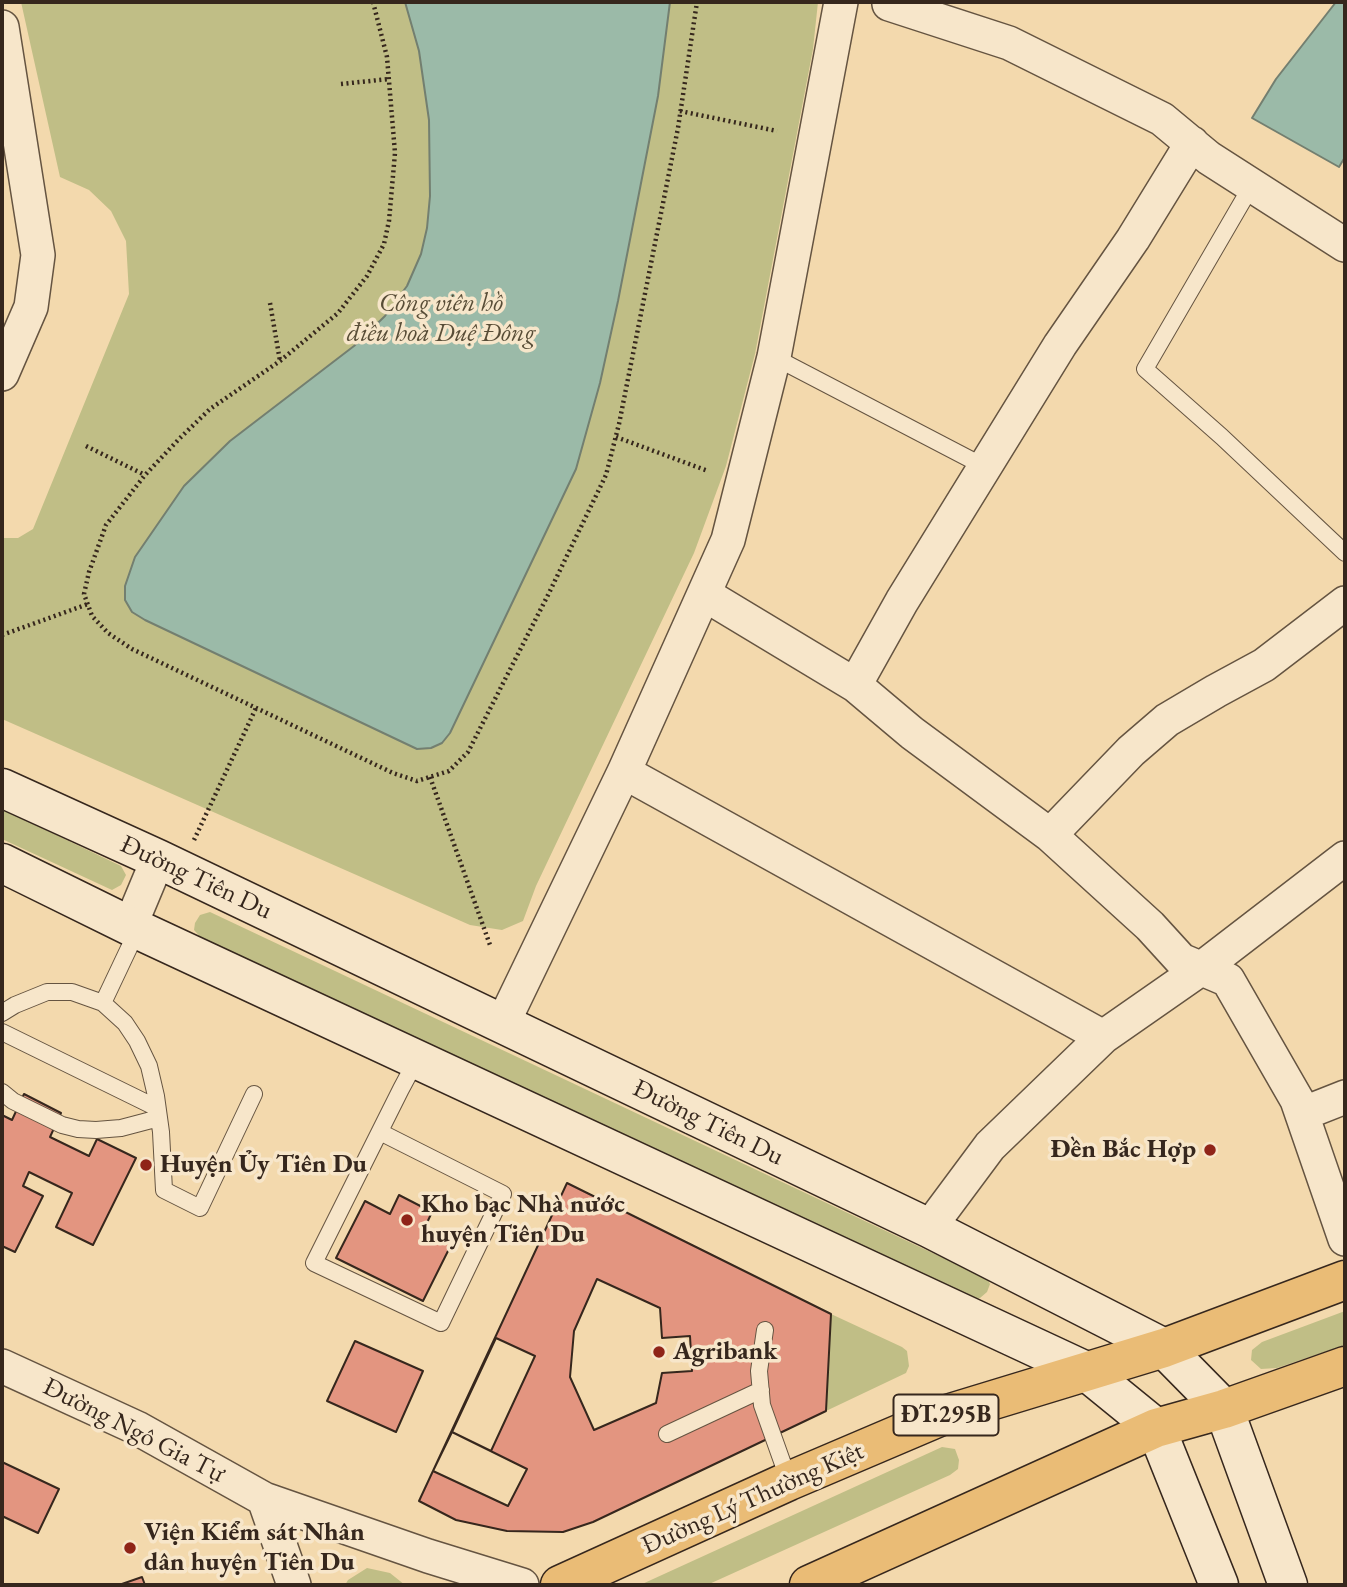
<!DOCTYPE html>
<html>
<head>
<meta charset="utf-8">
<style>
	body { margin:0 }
	#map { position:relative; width:1347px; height:1587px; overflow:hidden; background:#f3d9ad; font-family:"EB Garamond",serif }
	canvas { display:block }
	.frame { position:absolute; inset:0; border:4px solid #36271d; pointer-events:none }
</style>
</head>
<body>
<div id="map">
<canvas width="1347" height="1587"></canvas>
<div class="frame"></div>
</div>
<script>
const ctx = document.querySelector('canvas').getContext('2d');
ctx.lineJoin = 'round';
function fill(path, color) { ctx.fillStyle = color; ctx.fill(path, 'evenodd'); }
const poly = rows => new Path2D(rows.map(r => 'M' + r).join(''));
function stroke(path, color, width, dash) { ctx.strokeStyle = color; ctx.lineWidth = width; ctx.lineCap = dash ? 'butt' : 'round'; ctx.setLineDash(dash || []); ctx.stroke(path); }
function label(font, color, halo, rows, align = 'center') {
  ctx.font = font + ' "EB Garamond",serif'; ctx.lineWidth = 7; ctx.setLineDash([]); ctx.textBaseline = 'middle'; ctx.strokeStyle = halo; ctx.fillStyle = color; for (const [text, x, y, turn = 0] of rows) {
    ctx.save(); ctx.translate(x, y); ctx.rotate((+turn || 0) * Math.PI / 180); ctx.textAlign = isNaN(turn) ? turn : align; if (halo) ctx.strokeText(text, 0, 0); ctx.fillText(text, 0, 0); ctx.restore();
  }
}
const green = poly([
	[21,2,818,2,813,49,755,354,726,466,694,553,536,886,523,921,502,930,470,925,2,719,2,538,18,538,33,529,129,294,126,241,111,211,89,190,60,177],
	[2,809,121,866,126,875,121,885,112,890,2,839],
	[210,912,941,1257,976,1270,987,1278,990,1284,987,1292,980,1298,971,1301,205,942,194,930,195,923,200,915],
	[1345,1311,1345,1345,1277,1368,1261,1369,1251,1360,1252,1350,1262,1342],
	[831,1314,902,1347,907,1351,909,1366,906,1373,826,1411],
	[942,1447,955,1449,959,1460,958,1469,950,1475,707,1585,640,1585],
	[367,1568,390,1573,405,1585,345,1585,348,1580]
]);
const water = poly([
	[405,2,670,2,658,96,618,301,600,383,576,469,450,733,442,743,431,748,417,749,145,620,132,612,125,600,125,586,135,557,184,486,230,441,354,346,385,316,407,286,421,254,427,228,430,196,429,120,419,51,405,2],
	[1336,2,1345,2,1345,157,1339,167,1252,118,1276,79,1336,2]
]);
const building = poly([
	[24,1094,61,1113,50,1137,89,1156,97,1139,136,1158,93,1245,56,1227,72,1193,29,1172,23,1186,43,1196,15,1252,2,1246,2,1115,12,1120,24,1094],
	[567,1183,831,1314,826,1411,593,1522,563,1532,507,1531,456,1520,419,1501,567,1183],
	[399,1195,432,1212,425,1227,453,1241,423,1301,336,1258,365,1201,390,1214,399,1195],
	[597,1279,660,1308,662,1338,690,1336,692,1371,662,1373,656,1403,594,1430,570,1377,574,1331,597,1279],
	[496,1338,535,1356,491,1451,452,1432,496,1338],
	[355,1341,423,1371,396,1432,327,1401,355,1341],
	[452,1432,527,1469,508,1506,433,1471,452,1432],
	[2,1462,59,1489,38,1533,2,1516,2,1462],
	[142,1577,145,1585,119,1585,142,1577]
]);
const path = poly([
	[373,2,387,57,395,153,389,221,384,244,367,276,338,313,280,361,210,409,180,438,145,475,106,525,89,572,84,594,92,616,108,633,132,649,393,773,417,781,449,771,468,752,549,593,606,475,619,424,678,128,697,2],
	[341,84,389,79],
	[680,111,777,131],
	[270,303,280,361],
	[616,437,708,471],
	[86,446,145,475],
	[2,635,88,604],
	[430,777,490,945],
	[194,840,256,708]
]);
const service = poly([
	[1252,185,1145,369,1222,437,1345,553],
	[774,357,985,467],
	[103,1003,138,929],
	[2,1013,15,1005,47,992,72,992,103,1003,125,1023,137,1041,149,1066,156,1096,161,1132,164,1190,200,1208,254,1094],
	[2,1032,157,1108],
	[2,1092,13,1101,62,1125,78,1129,96,1130,121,1128,159,1118],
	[380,1132,503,1194,441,1323,314,1263,401,1089,417,1059],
	[765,1330,759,1371,762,1405,789,1481],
	[667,1434,761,1390]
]);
const minor = poly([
	[889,4,1009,43,1162,119,1209,158,1345,245],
	[2,27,38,255,31,307,2,374],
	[704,594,855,685,912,733,1050,835,1150,926,1181,960,1228,980,1297,1100,1345,1239],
	[855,685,902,601,1060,345,1133,239,1192,143],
	[624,772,1103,1037],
	[1050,835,1131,751,1167,720,1216,691,1264,665,1345,603],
	[130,926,158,859],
	[502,1025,624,772,728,540,774,357,841,2],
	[1302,1114,1345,1097],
	[929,1228,990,1146,1103,1037,1202,968,1345,858],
	[2,1366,137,1428,264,1499,428,1556,522,1585],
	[264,1499,294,1585]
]);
const secondary = poly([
	[2,788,158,859,929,1228,1164,1348,1224,1409,1288,1585],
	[2,863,130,926,1086,1371,1156,1428,1219,1585]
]);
const primary = poly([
	[560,1585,789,1481,944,1415,1164,1348,1345,1280],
	[809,1585,1156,1428,1224,1409,1345,1366]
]);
const markers = [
	[1210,1150,7,"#8f2418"],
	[146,1165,7,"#8f2418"],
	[407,1220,7,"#8f2418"],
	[659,1352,7,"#8f2418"],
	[130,1548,7,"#8f2418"]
];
const shields = [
	[946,1415,105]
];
const shieldNames = [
	["ĐT.295B",946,1415]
];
const parkNames = [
	["Công viên hồ",441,304],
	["điều hoà Duệ Đông",441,334]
];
const streetNames = [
	["Đường Tiên Du",196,878,25],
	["Đường Tiên Du",708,1123,26],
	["Đường Ngô Gia Tự",134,1431,27],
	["Đường Lý Thường Kiệt",753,1499,-24]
];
const poiNames = [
	["Đền Bắc Hợp",1196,1150,"right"],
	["Huyện Ủy Tiên Du",160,1165],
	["Kho bạc Nhà nước",421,1205],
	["huyện Tiên Du",421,1235],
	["Agribank",673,1352],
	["Viện Kiểm sát Nhân",144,1533],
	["dân huyện Tiên Du",144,1563]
];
fill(green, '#c0be86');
fill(water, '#9bbaa8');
stroke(water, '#737f70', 2);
fill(building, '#e39580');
stroke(building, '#36271d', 2);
stroke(service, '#655441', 18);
stroke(minor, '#655441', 36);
stroke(secondary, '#36271d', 41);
stroke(primary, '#36271d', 41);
stroke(path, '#36271d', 4.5, [2, 3.5]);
stroke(service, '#f7e6ca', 16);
stroke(minor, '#f7e6ca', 33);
stroke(secondary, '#f7e6ca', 38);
stroke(primary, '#eabc76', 38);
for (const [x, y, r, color] of markers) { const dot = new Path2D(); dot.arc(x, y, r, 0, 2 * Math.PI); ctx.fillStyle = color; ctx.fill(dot); stroke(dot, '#f7e6ca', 2.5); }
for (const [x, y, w] of shields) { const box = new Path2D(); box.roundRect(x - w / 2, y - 20.5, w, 41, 5); ctx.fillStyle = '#f7e6ca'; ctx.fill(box); stroke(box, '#36271d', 2); }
label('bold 24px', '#36271d', null, shieldNames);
label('italic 26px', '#584d37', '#f7e6ca', parkNames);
label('26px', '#36271d', '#f7e6ca', streetNames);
label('bold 26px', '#36271d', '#f7e6ca', poiNames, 'left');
</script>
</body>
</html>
